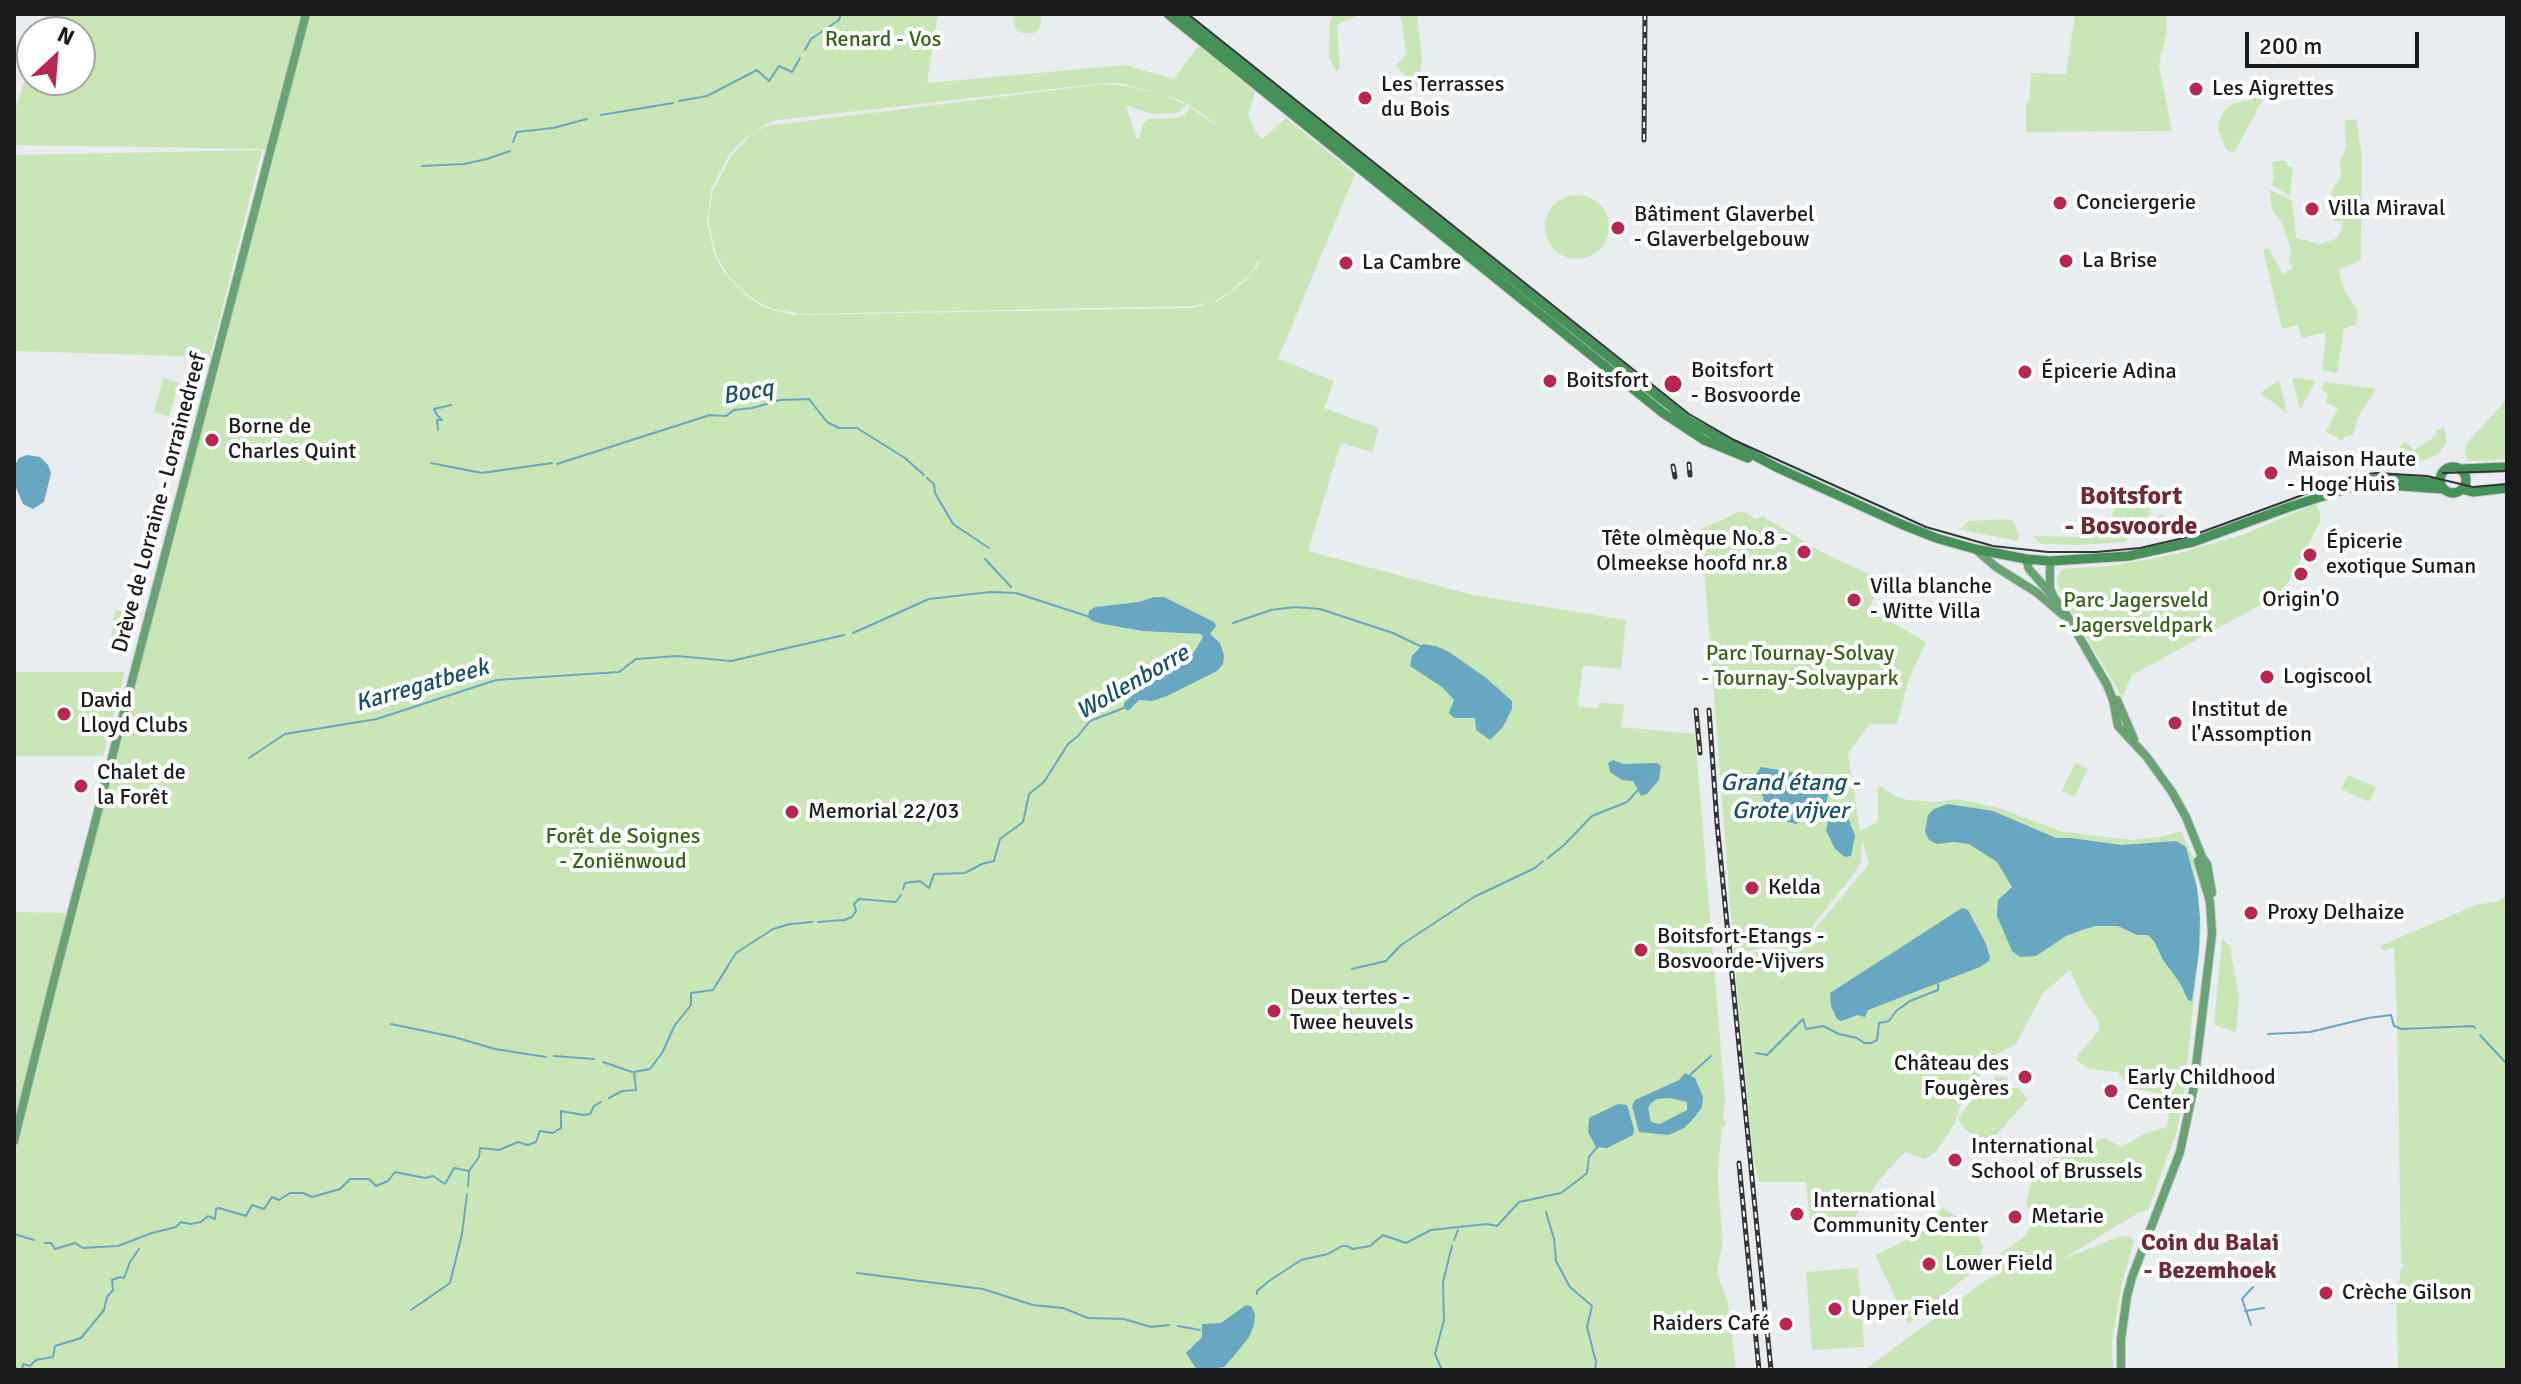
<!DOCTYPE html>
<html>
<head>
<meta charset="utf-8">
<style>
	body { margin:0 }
	#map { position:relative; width:2521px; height:1384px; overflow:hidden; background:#eaedf0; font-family:Signika,sans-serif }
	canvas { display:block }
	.frame { position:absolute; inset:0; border:16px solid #1a1b1c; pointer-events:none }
	.north { position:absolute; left:16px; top:16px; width:80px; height:80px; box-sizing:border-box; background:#fff; border:2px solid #a3a4a4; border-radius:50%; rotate:26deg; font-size:22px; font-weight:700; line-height:32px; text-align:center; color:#1a1b1c }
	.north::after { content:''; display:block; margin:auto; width:28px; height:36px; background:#b8274f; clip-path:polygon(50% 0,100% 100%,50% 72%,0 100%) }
	.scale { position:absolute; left:2245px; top:32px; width:174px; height:36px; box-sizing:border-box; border:4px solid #1a1b1c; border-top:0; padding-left:10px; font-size:24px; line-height:28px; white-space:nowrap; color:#1a1b1c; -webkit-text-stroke:6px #fff; paint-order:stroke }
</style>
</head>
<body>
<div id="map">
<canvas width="2521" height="1384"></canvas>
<div class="frame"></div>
<div class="north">N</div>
<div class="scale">200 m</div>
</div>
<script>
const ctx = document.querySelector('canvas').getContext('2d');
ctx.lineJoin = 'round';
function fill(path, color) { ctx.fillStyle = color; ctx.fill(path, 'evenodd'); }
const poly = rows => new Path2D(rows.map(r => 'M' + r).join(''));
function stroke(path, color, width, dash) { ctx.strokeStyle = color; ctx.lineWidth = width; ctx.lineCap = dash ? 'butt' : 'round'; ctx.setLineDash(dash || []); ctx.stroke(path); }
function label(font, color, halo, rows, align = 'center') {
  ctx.font = font + ' Signika,sans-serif'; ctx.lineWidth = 8; ctx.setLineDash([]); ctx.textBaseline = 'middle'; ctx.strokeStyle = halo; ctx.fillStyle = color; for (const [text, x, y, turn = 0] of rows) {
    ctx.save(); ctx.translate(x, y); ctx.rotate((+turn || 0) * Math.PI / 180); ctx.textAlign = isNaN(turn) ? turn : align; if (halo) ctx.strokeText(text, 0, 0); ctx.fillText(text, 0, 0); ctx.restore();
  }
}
const green = poly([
	[46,14,938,14,927,83,1125,65,1173,79,1199,46,1255,92,1248,115,1256,132,1262,139,1286,118,1355,174,1278,359,1334,381,1324,408,1379,428,1372,452,1341,443,1308,551,1473,595,1626,620,1621,669,1583,665,1578,706,1598,709,1599,703,1624,704,1621,727,1695,734,1725,1099,1723,1119,1727,1125,1722,1127,1718,1169,1718,1186,1723,1240,1717,1273,1728,1303,1736,1370,14,1370,14,912,68,913,266,149,14,145,14,113,32,58,32,80,80,80,80,32,41,32],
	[1104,83,1120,83,1180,100,1203,114,1218,127,1190,107,1185,114,1178,118,1148,119,1144,123,1139,138,1136,138,1126,105,1152,114,1178,113,1186,105,1163,95,1131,87,1104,84,766,126,751,135,731,156,713,191,709,212,709,224,717,256,727,274,741,289,758,302,774,309,802,314,1192,306,1213,302,1227,294,1249,275,1261,258,1258,265,1244,282,1220,300,1193,308,792,315,763,307,748,297,726,275,715,257,707,224,711,190,729,155,743,140,766,124,778,120],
	[1014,14,1042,14,1040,28,1034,33,1022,33,1017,31,1013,23],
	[1334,14,1361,14,1337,24,1340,68,1336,72,1329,57,1330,21],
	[1399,14,1417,14,1422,59,1418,87,1415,88,1408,77,1395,66,1406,55,1402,22],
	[2075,14,2166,14,2167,30,2159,65,2172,131,2026,132,2026,103,2029,102,2031,73,2066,74],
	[2261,97,2263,99,2234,153,2226,149,2219,132,2218,123,2224,111,2232,104],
	[2356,119,2362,156,2361,260,2339,270,2342,285,2358,312,2356,325,2344,328,2337,373,2322,370,2326,332,2302,338,2298,325,2282,329,2263,249,2269,249,2283,274,2293,268,2289,260,2291,250,2282,223,2272,209,2269,189,2292,201,2296,238,2320,244,2335,239,2340,234,2343,221,2333,221,2331,191,2341,177,2340,161,2346,148,2345,121],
	[262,150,210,357,14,351,14,155],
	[2274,161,2286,161,2288,167,2293,167,2290,196,2272,185,2274,176,2272,163],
	'1545 227a32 32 0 1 1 64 0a32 32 0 1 1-64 0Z',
	[2293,377,2316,381,2300,410,2292,379],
	[163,378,179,383,169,416,154,412],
	[2277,381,2280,383,2287,413,2260,393],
	[2325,382,2376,389,2358,417,2353,435,2345,436,2342,441,2326,431,2338,409,2326,402,2328,394,2321,389],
	[2507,399,2507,459,2468,461,2465,454,2467,443],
	[2444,426,2447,442,2438,454,2422,461,2397,461,2401,452,2398,449,2405,441,2414,450,2430,440,2437,434,2436,431],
	[2114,497,2147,506,2151,509,2151,514,2134,524,2115,527,2112,524],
	[2315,504,2320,512,2320,522,2290,580,2275,597,2132,675,2122,697,2060,593,2057,579,2062,569,2118,565,2180,553,2242,535],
	[1739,512,1744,512,1756,519,1763,516,1820,551,1881,580,1869,609,1926,642,1909,679,1897,724,1870,724,1848,753,1860,831,1878,822,1878,785,1895,796,1908,800,1936,802,1957,799,1996,807,2063,832,2133,840,2165,836,2181,831,2193,857,2199,898,2201,931,2184,1093,2177,1131,2148,1210,2138,1213,2061,1260,2121,1236,2131,1237,2134,1241,2123,1279,2112,1340,2113,1370,1864,1370,1988,1279,1999,1274,1997,1256,2025,1236,2031,1226,2031,1215,2026,1204,2030,1186,2041,1166,2060,1153,2104,1138,2122,1147,2144,1134,2166,1127,2169,1118,2168,1109,2153,1092,2129,1088,2118,1072,2090,1069,2077,1061,2078,1055,2100,1029,2098,1020,2083,999,2070,970,2043,993,2016,1044,1997,1054,1963,1097,1954,1125,1936,1152,1925,1159,1905,1152,1879,1180,1852,1222,1839,1232,1824,1232,1810,1222,1806,1182,1759,1182,1753,1157,1734,957,1804,942,1869,864,1862,840,1861,861,1856,871,1803,938,1798,941,1734,954,1701,529],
	[2164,512,2163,519,2153,528,2128,538,2125,542,2079,545,2046,544,2040,544,2034,536,2079,537,2123,534,2148,526],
	[2006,519,2007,521,2011,519,2014,523,2019,534,2018,541,1957,529,1962,528,1968,521],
	[115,610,131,613,127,642,111,639],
	[14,672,125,672,103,756,15,756,15,798],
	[2075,763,2088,768,2075,797,2062,791],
	[2348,775,2376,787,2369,802,2341,789],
	[2507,896,2507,1370,2398,1370,2396,1296,2401,1270,2405,1265,2401,1264,2397,1021,2394,947,2384,951,2380,946,2476,905,2498,901],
	[2222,938,2230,947,2239,996,2236,1032,2214,1025],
	[1997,1076,2005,1077,2010,1082,2011,1088,2018,1088,2028,1099,1990,1142,1982,1136,1979,1140,1964,1128,1959,1121,1959,1116,1983,1087],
	[1943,1208,1965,1222,1977,1235,1983,1246,1980,1258,1976,1269,1908,1324,1875,1255,1924,1231],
	[1858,1268,1864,1347,1812,1350,1806,1272]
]);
const water = poly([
	[27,455,40,457,48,465,51,473,44,502,33,509,23,504,14,483,15,465,19,458],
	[1154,597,1164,597,1214,622,1216,626,1210,634,1220,643,1224,656,1223,664,1217,671,1167,696,1152,701,1139,700,1128,711,1124,708,1124,703,1134,694,1136,686,1146,677,1147,674,1152,675,1169,672,1188,662,1203,637,1201,634,1143,631,1103,624,1092,621,1088,617,1089,611,1095,607,1139,602],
	[1423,644,1436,646,1449,652,1485,677,1512,701,1512,709,1503,727,1490,740,1476,730,1475,718,1454,718,1449,713,1454,700,1442,687,1410,666,1412,656],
	[1613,760,1623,764,1657,763,1661,766,1659,780,1647,794,1641,796,1633,781,1622,780,1610,772,1608,763],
	[1761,767,1803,774,1823,780,1829,789,1827,801,1814,815,1796,824,1764,816,1762,814,1764,801,1756,774],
	[1842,802,1855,836,1851,856,1845,857,1835,849,1826,830,1830,814],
	[1948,804,1993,811,2056,838,2071,838,2121,845,2176,841,2186,847,2197,888,2200,918,2199,952,2192,1001,2188,1000,2180,983,2163,960,2154,941,2148,935,2137,935,2118,926,2096,926,2085,929,2066,936,2036,956,2020,957,2012,951,1997,916,1998,900,2012,887,1997,862,1969,844,1954,842,1937,844,1929,840,1925,832,1928,815,1934,809],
	[1962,908,1968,910,1986,944,1990,957,1989,961,1980,967,1868,1010,1865,1017,1858,1015,1841,1021,1837,1019,1831,1006,1830,993],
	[1685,1073,1695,1078,1703,1097,1702,1107,1694,1118,1684,1128,1669,1135,1639,1132,1632,1106,1635,1100,1679,1080],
	[1670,1098,1687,1102,1687,1110,1660,1124,1651,1122,1648,1108,1651,1103,1657,1099],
	[1618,1104,1627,1105,1634,1129,1633,1135,1607,1148,1596,1147,1588,1132,1589,1118],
	[1246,1305,1251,1306,1255,1314,1254,1325,1249,1337,1234,1356,1224,1367,1200,1370,1195,1367,1186,1353,1202,1337,1202,1324,1221,1323]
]);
const stream = poly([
	[805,50,811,39,839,20,841,14],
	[679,101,707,96,757,70,769,81,779,66,792,72,800,58],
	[601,115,673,103],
	[513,142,517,132,553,128,587,119],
	[422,166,464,164,487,159,510,151],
	[438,430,437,420,442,420,437,415,434,409,451,405],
	[431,463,482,473,552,463],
	[557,464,710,415,726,416,734,410,752,408,780,400,809,399,827,422,839,428,857,428,905,458,924,475],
	[927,478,934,484,935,493,953,524,989,548],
	[985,559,1011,587],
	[1233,623,1271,610,1295,607,1320,609,1393,633,1422,647],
	[853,633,929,599,990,592,1016,593,1090,617],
	[249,758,285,734,377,719,496,680,619,672,636,659,677,656,731,661,844,635],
	[1548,858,1564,845,1592,816,1627,802,1638,790],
	[903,889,905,883,920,881,929,888,934,874,965,873,982,864,994,861,1000,839,1023,822,1029,794,1044,782,1068,744,1078,736,1090,721,1124,708],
	[818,922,844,920,852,917,856,911,854,904,859,899,896,902,901,895],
	[1352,969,1386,961,1401,945,1474,897,1535,868,1543,861],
	[391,1024,454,1037,495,1049,546,1057],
	[2268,1034,2310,1032,2368,1018,2391,1015,2394,1026,2402,1029,2473,1026,2475,1028],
	[2480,1035,2507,1064],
	[1756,1053,1767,1055,1803,1019,1806,1029,1823,1026,1839,1034,1857,1038,1864,1043,1871,1043,1877,1040,1879,1023,1889,1021,1896,1011,1910,1001,1938,990,1938,983],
	[554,1056,594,1059],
	[603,1062,632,1072],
	[1690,1075,1711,1056],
	[609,1098,622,1091,636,1090,634,1072,650,1069,662,1053,675,1025,691,1005,691,993,713,990,736,953,773,929,790,924,812,922],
	[468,1186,469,1172],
	[1546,1212,1554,1239,1556,1261,1570,1287,1592,1306,1587,1327,1596,1362,1595,1370],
	[14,1234,34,1240],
	[1454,1240,1458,1230],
	[45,1243,51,1243,55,1249,75,1243,83,1248,118,1246,152,1233,176,1227,181,1222,190,1224,201,1222,208,1216,215,1219,216,1209,219,1208,246,1216,252,1205,264,1209,272,1197,279,1200,290,1193,303,1193,312,1197,340,1189,350,1179,369,1179,376,1186,388,1181,395,1172,425,1178,433,1176,445,1184,454,1168,469,1171,479,1157,480,1148,499,1150,518,1142,528,1145,536,1142,540,1131,553,1133,561,1128,561,1111,583,1115,590,1114,594,1106,601,1102],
	[857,1273,983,1289,1033,1305,1063,1308,1088,1318,1124,1319,1151,1327,1169,1325],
	[1257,1294,1257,1291,1269,1281,1301,1260,1328,1254,1342,1246,1347,1246,1353,1249,1370,1246,1383,1235,1406,1243,1431,1230,1487,1224,1497,1226,1519,1202,1561,1193,1581,1178,1587,1173,1589,1157,1598,1146],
	[411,1310,450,1283,462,1234,467,1194],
	[2245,1311,2264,1308],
	[2251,1325,2242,1299,2253,1287],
	[1178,1326,1200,1330],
	[22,1370,23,1364,30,1366,36,1360,53,1357,55,1346,81,1338,104,1310,107,1297,113,1290,112,1280,120,1277,124,1278,130,1262,139,1249],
	[1442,1370,1435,1354,1444,1320,1443,1282,1452,1246]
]);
const secondary = poly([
	[1975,549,1996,567,2036,592,2063,615],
	[2026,559,2029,569,2062,607,2107,685,2113,700,2118,726,2146,756,2172,792,2186,817,2202,857,2207,864,2212,893],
	[2050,561,2050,589,2053,595],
	[2117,700,2134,739],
	[14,1141,55,976,306,14],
	[2121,1370,2121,1339,2127,1296,2132,1277,2180,1152,2193,1091,2212,934,2210,902,2198,861,2202,857]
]);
const primary = poly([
	[1168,14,1663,413,1704,440,1748,458],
	[1180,14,1689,421,1778,468,1901,524,1936,538,1975,549,2026,559,2050,561,2129,556,2193,542,2289,507,2352,487,2373,484,2444,489],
	'2440 480a13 13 0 1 1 26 0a13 13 0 1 1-26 0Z',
	[2461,469,2507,467],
	[2368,480,2383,478,2440,483],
	[2462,489,2473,492,2507,488]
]);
const tram = poly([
	[1188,14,1689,414,1734,440,1926,527,1993,546,2048,552,2096,552,2140,548,2188,537,2357,475,2377,473,2427,476,2473,487,2507,484],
	[2443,473,2507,471]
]);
const rail = poly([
	[1644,140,1645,14],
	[1689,464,1690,475],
	[1673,466,1675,477],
	[1696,710,1700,753],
	[1709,710,1717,823,1771,1370],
	[1739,1163,1759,1370]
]);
const markers = [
	[2196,89,8,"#b8274f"],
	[1365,98,8,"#b8274f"],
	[2060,203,8,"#b8274f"],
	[2312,209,8,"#b8274f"],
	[1618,228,8,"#b8274f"],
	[2066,261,8,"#b8274f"],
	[1346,263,8,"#b8274f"],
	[2025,372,8,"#b8274f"],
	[1550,381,8,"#b8274f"],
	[1673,384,10,"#b8274f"],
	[212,440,8,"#b8274f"],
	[2271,473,8,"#b8274f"],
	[1804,552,8,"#b8274f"],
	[2310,555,8,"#b8274f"],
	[2301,574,8,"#b8274f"],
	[1854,600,8,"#b8274f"],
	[2267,677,8,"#b8274f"],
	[64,714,8,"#b8274f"],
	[2175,723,8,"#b8274f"],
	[81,786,8,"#b8274f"],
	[792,812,8,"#b8274f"],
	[1752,888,8,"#b8274f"],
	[2251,913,8,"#b8274f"],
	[1641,950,8,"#b8274f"],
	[1274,1011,8,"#b8274f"],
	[2025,1077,8,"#b8274f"],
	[2111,1091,8,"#b8274f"],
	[1955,1160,8,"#b8274f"],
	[1797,1214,8,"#b8274f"],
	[2015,1217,8,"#b8274f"],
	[1929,1264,8,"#b8274f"],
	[2326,1293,8,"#b8274f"],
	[1835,1309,8,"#b8274f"],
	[1786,1324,8,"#b8274f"]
];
const parkNames = [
	["Renard - Vos",883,40],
	["Parc Jagersveld",2136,601],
	["- Jagersveldpark",2136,626],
	["Parc Tournay-Solvay",1800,654],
	["- Tournay-Solvaypark",1800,679],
	["Forêt de Soignes",623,837],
	["- Zoniënwoud",623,862]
];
const poiNames = [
	["Les Terrasses",1381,85],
	["du Bois",1381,110],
	["Les Aigrettes",2212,89],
	["Conciergerie",2076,203],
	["Villa Miraval",2328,209],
	["Bâtiment Glaverbel",1634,215],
	["- Glaverbelgebouw",1634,240],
	["La Brise",2082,261],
	["La Cambre",1362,263],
	["Boitsfort",1691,371],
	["- Bosvoorde",1691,396],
	["Épicerie Adina",2041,372],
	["Boitsfort",1566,381],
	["Borne de",228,427],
	["Charles Quint",228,452],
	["Maison Haute",2287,460],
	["- Hoge Huis",2287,485],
	["Tête olmèque No.8 -",1788,539,"right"],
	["Olmeekse hoofd nr.8",1788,564,"right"],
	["Épicerie",2326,542],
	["exotique Suman",2326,567],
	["Villa blanche",1870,587],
	["- Witte Villa",1870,612],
	["Origin'O",2301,600,"center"],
	["Logiscool",2283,677],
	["David",80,701],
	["Lloyd Clubs",80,726],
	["Institut de",2191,710],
	["l'Assomption",2191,735],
	["Chalet de",97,773],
	["la Forêt",97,798],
	["Memorial 22/03",808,812],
	["Kelda",1768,888],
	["Proxy Delhaize",2267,913],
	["Boitsfort-Etangs -",1657,937],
	["Bosvoorde-Vijvers",1657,962],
	["Deux tertes -",1290,998],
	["Twee heuvels",1290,1023],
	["Château des",2009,1064,"right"],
	["Fougères",2009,1089,"right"],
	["Early Childhood",2127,1078],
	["Center",2127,1103],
	["International",1971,1147],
	["School of Brussels",1971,1172],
	["International",1813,1201],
	["Community Center",1813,1226],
	["Metarie",2031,1217],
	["Lower Field",1945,1264],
	["Crèche Gilson",2342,1293],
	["Upper Field",1851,1309],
	["Raiders Café",1770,1324,"right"]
];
const streetNames = [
	["Drève de Lorraine - Lorrainedreef",160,503,-75]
];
const waterNames = [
	["Bocq",748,393,-10],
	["Wollenborre",1133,683,-30],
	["Karregatbeek",422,686,-16],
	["Grand étang -",1790,784],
	["Grote vijver",1790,812]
];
const neighbourhoodNames = [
	["Coin du Balai",2210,1244],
	["- Bezemhoek",2210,1272]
];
const quarterNames = [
	["Boitsfort",2131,497],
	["- Bosvoorde",2131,527]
];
fill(green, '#c9e6b7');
fill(water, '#67a7c2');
stroke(stream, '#67a7c2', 2);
stroke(secondary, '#c5c7ca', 10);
stroke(primary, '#c5c7ca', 11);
stroke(secondary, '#69a374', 8);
stroke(primary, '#469157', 9);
stroke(tram, '#343537', 2);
stroke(rail, '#343537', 5);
stroke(rail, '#fff', 2, [6]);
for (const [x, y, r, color] of markers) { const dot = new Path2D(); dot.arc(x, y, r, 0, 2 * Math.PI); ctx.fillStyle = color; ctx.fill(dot); stroke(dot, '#fff', 3); }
label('22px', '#3c611d', '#fff', parkNames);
label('22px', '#1a1b1c', '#fff', poiNames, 'left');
label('22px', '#1a1b1c', '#fff', streetNames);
label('italic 24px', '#1b5064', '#fff', waterNames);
label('bold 24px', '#6f2937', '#fff', neighbourhoodNames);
label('bold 26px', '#6f2937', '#fff', quarterNames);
</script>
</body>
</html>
